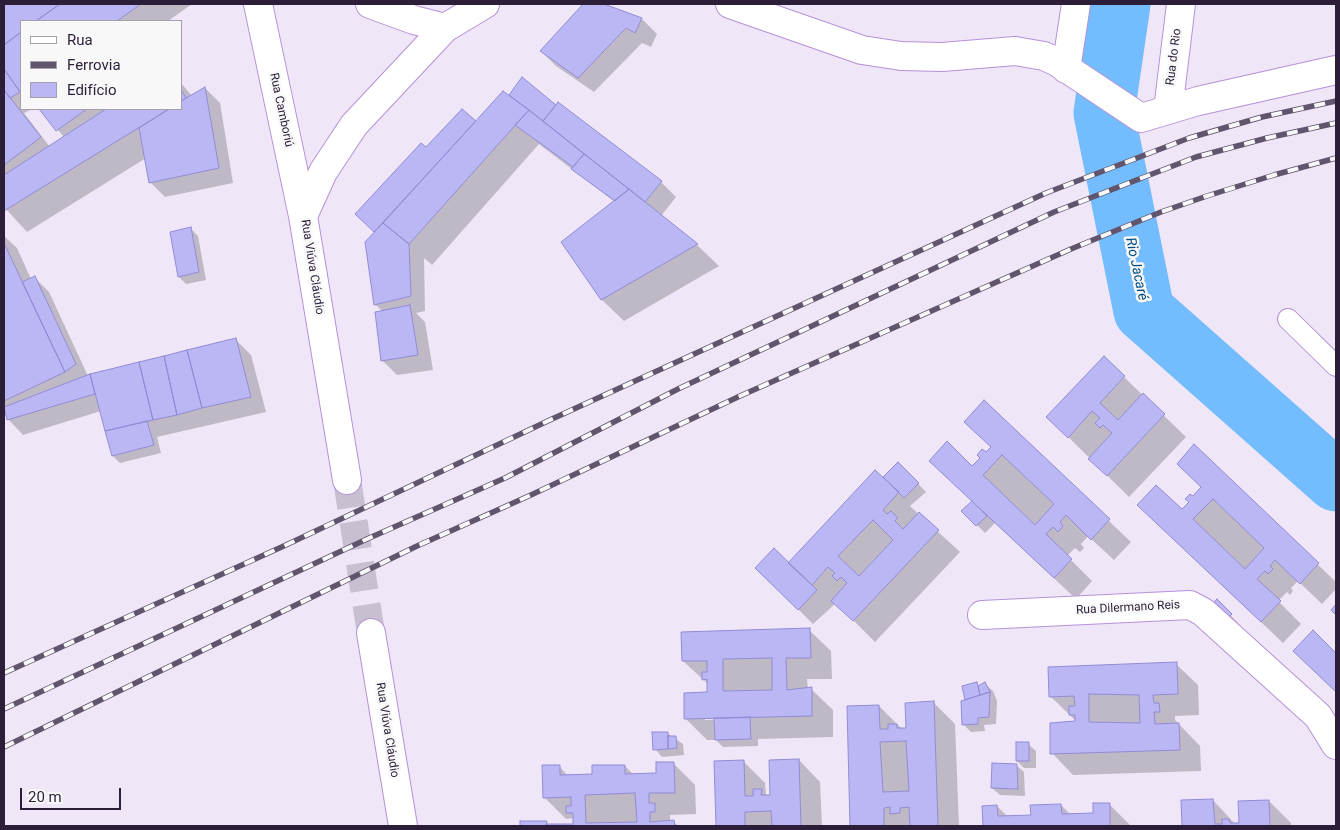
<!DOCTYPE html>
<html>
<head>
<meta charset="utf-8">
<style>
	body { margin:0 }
	#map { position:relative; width:1340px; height:830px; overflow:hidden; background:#efe7f7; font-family:Roboto,sans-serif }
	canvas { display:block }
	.frame { position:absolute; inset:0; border:5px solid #2c1d39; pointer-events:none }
	.legend { position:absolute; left:20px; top:20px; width:162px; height:90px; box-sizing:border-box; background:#f8f8f8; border:1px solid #a6a0ac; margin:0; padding:6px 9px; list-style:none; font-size:15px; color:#2c1d39 }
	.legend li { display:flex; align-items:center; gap:10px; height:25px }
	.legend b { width:25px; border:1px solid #a6a0ac }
	.scale { position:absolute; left:20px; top:788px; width:101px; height:22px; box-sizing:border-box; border:2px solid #2c1d39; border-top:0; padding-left:6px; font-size:15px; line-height:18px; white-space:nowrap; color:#2c1d39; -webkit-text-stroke:4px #f8f8f8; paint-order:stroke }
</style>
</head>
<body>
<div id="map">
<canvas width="1340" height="830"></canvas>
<div class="frame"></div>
<ul class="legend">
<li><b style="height:6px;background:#fff"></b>Rua</li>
<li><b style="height:6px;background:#61546d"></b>Ferrovia</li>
<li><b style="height:14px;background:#bbb7f5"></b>Edifício</li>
</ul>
<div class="scale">20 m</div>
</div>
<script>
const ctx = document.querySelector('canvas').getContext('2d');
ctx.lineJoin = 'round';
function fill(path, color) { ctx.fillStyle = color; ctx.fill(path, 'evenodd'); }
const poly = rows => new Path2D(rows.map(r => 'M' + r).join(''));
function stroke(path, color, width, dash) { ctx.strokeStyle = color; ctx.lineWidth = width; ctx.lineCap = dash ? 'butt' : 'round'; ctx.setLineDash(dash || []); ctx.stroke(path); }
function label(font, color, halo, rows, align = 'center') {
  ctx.font = font + ' Roboto,sans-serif'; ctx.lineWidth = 5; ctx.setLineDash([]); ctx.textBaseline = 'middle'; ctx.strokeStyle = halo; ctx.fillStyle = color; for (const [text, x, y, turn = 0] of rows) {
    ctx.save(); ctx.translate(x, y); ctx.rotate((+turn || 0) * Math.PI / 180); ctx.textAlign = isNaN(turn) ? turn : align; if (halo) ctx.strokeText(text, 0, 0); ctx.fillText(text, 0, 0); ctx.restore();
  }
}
const shadow = poly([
	[4,4,192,4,168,21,21,21,21,109,32,109,24,113,50,147,64,137,39,109,181,109,181,83,192,96,205,88,220,103,233,183,165,197,150,182,146,158,27,232,4,207],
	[585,4,600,4,642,19,657,34,651,47,642,43,594,92,556,66,541,51],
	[516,100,556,107,661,182,676,197,661,216,697,245,719,266,624,321,602,300,562,242,615,202,539,144,432,265,424,258,425,311,416,313,425,322,433,370,397,375,382,360,383,312,375,304,376,233,357,214,426,149],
	[190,228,198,236,206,280,186,284,179,277],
	[4,236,17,248,31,279,34,277,49,292,88,376,236,340,251,355,266,412,157,437,161,453,120,463,113,456,101,411,23,435,8,419,4,410],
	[1124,377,1186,437,1129,497,1048,417],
	[984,402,1131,542,1114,560,1088,536,1081,544,1084,548,1080,552,1075,548,1067,556,1092,581,1076,599,995,523,985,533,963,511,973,502,972,467,992,448],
	[1194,446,1336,582,1336,589,1322,604,1298,581,1291,588,1293,591,1290,595,1287,592,1278,601,1301,624,1283,643,1161,527,1182,511,1202,488],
	[898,463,926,492,910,506,960,552,875,642,836,603,813,624,757,568,789,564],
	[1217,601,1238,623,1232,629],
	[809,630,831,651,832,679,807,679,808,689,811,689,833,710,833,737,758,739,758,746,723,747,716,740,707,740,685,718,709,693,708,684,683,661],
	[705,717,742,719,705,720],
	[1176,664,1198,685,1199,715,1175,716,1175,720,1200,746,1201,771,1073,775,1052,753,1076,721,1050,696],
	[976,683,980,686,985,684,993,691,997,701,996,724,984,725,985,731,971,732,963,724,966,700],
	[934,703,955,724,959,826,852,826,848,707,879,706,901,728,907,729],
	[667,733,683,744,684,755,662,757,655,749],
	[1028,744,1036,751,1036,768,1024,768,1017,761],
	[799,760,820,782,822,826,717,826,715,762,744,762,765,783,766,795,772,797],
	[673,763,695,785,696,814,670,815,670,820,679,826,521,826,521,822,546,822,549,825,574,825,573,818,566,819,544,797,559,766,568,776,593,775,625,766,634,775,657,774],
	[1016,765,1024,772,1025,796,1000,795,992,788],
	[1213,800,1235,824,1240,824,1269,801,1291,823,1291,826,1183,826,1183,801],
	[1109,804,1131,826,984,826,983,807,997,806,1008,817,1032,817,1061,805,1071,815,1095,814]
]);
const river = poly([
	[1120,4,1104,113,1144,311,1336,481]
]);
const building = poly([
	[4,4,60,4,36,21,21,21,21,32,4,45,4,4],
	[60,4,141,4,117,21,36,21,60,4],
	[583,4,604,4,642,18,635,33,626,28,578,78,540,51,583,4],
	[21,32,21,92,20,92,4,69,4,45,21,32],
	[4,69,20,92,10,98,4,90,4,69],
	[522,77,556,105,543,121,509,95,522,77],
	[205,87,219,168,149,183,139,128,169,109,181,109,181,101,205,87],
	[4,90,41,137,4,165,4,90],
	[181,90,186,98,181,101,181,90],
	[503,91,529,110,409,244,383,223,503,91],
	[558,102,662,181,645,202,543,121,558,102],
	[39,109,87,109,56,131,39,109],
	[106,109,169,109,4,211,4,175,106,109],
	[462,109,476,121,374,232,355,214,421,143,426,147,462,109],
	[529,110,584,154,573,167,515,125,529,110],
	[584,154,629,189,615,201,571,169,584,154],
	[629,189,698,244,601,300,561,242,629,189],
	[383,223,409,244,411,296,374,305,365,242,383,223],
	[191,227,199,272,178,277,170,232,191,227],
	[4,243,65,372,4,401,4,243],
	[35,276,76,364,65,372,22,282,35,276],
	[410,305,418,355,381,361,375,312,410,305],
	[236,338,251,397,202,408,187,350,236,338],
	[187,350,202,408,177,415,164,356,187,350],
	[164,356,177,415,153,420,139,362,164,356],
	[1104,356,1125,376,1100,403,1118,420,1143,393,1165,414,1107,476,1088,459,1112,433,1103,425,1100,428,1095,423,1100,418,1092,411,1068,438,1046,417,1104,356],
	[139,362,153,420,105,431,90,374,139,362],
	[90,374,95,394,7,420,4,407,90,374],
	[984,400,1110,519,1091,540,1066,515,1060,522,1063,526,1058,532,1053,527,1046,534,1072,559,1054,578,929,461,947,441,972,466,980,458,977,455,982,449,986,452,991,447,964,422,984,400],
	[147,421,154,445,112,456,105,431,147,421],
	[1194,444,1319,563,1300,584,1275,560,1270,566,1273,569,1268,574,1265,571,1257,579,1281,601,1261,622,1137,505,1156,485,1182,509,1189,502,1185,499,1190,494,1193,496,1201,487,1177,464,1194,444],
	[1002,455,1054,504,1035,525,983,475,1002,455],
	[898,462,919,483,904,498,883,477,898,462],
	[875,470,899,492,883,510,887,514,891,511,898,518,895,521,903,529,919,512,939,530,853,621,831,601,847,583,841,577,837,581,832,576,835,573,828,567,812,585,788,563,875,470],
	[1213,499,1264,548,1245,569,1193,519,1213,499],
	[972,501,987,516,976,526,961,511,972,501],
	[873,520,893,540,859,576,838,556,873,520],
	[774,548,817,590,798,610,755,568,774,548],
	[1217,599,1232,614,1224,622,1209,608,1217,599],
	[1336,604,1336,615,1331,610,1336,604],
	[810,628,811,658,786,658,787,690,812,687,812,716,684,719,684,693,707,692,707,679,702,680,702,672,707,672,707,661,682,661,681,632,810,628],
	[1313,630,1336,653,1336,692,1293,651,1313,630],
	[772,658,772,690,723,691,723,659,772,658],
	[1177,662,1178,694,1153,695,1154,703,1159,703,1160,712,1154,712,1155,724,1179,723,1180,750,1050,754,1050,723,1075,721,1075,715,1069,715,1069,706,1075,706,1074,696,1049,697,1048,667,1177,662],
	[977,682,980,695,965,700,962,686,977,682],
	[985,682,990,692,980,695,978,686,985,682],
	[990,692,989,717,978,718,978,724,962,725,961,701,990,692],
	[1089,694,1139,695,1140,723,1089,722,1089,694],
	[934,701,938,826,910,826,909,807,900,808,900,813,890,814,890,807,884,808,884,826,850,826,847,706,879,705,880,729,888,729,888,724,897,724,897,728,906,728,905,703,934,701],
	[750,717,751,739,715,740,714,718,750,717],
	[652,732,668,732,668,749,653,750,652,732],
	[668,736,676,736,677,748,668,749,668,736],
	[906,741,909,791,883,792,880,742,906,741],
	[1016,742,1029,742,1029,761,1016,761,1016,742],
	[799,759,801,826,716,826,714,761,744,760,745,796,753,796,753,789,762,789,761,795,770,795,769,760,799,759],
	[656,762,674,762,675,793,649,793,649,803,655,803,655,812,650,812,650,822,674,820,675,826,546,826,546,824,573,824,573,813,566,813,566,806,571,806,571,797,543,798,542,765,560,765,560,775,592,774,592,765,625,765,625,774,656,773,656,762],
	[992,763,1017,764,1018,789,991,788,992,763],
	[635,793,637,822,586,823,585,795,635,793],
	[1213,799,1215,824,1222,824,1222,819,1229,819,1230,823,1239,823,1238,801,1269,800,1270,826,1182,826,1181,800,1213,799],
	[1093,803,1110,803,1110,826,983,826,982,806,997,805,998,816,1031,815,1030,805,1061,804,1062,814,1093,813,1093,803],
	[771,811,772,826,745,826,745,812,771,811],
	[520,821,547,821,546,826,520,826,520,821]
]);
const tertiaryTunnel = poly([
	[347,480,371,633]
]);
const service = poly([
	[1288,319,1336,366]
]);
const minor = poly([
	[730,4,862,50,901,56,942,57,1015,51,1044,56,1057,62,1141,118,1198,101,1336,70],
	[1066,69,1076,4],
	[1168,110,1181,4],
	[982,615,1190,605,1203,612,1318,716,1336,745]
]);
const tertiary = poly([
	[258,4,303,216,347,480],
	[370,4,414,20,445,28],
	[303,216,323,172,354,125,445,28,485,4],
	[371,633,403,826]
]);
const rail = poly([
	[4,673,286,545,552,419,1046,193,1189,138,1262,117,1336,101],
	[4,709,367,539,505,478,678,389,1054,212,1196,157,1267,138,1336,123],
	[4,747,417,546,531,495,740,396,1071,249,1161,212,1207,196,1274,175,1336,158]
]);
const streetNames = [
	["Rua do Rio",1174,57,-83],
	["Rua Camboriú",281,110,78],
	["Rua Viúva Cláudio",312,267,81],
	["Rua Dilermano Reis",1128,608,-3],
	["Rua Viúva Cláudio",387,730,81]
];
const waterNames = [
	["Rio Jacaré",1136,269,78]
];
fill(shadow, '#0003');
stroke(river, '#73bcfd', 61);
fill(building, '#bbb7f5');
stroke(building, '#918bd5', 1);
stroke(tertiaryTunnel, '#c8bfd1', 28, [28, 14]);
stroke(service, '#b591d8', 22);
stroke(minor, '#b591d8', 30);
stroke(tertiary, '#b591d8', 30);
stroke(service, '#fff', 20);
stroke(minor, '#fff', 28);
stroke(tertiary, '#fff', 28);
stroke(rail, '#61546d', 5.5);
stroke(rail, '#f8f8f8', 4, [11]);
label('12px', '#2c1d39', '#f8f8f8', streetNames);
label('italic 14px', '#004c80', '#f8f8f8', waterNames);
</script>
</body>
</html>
